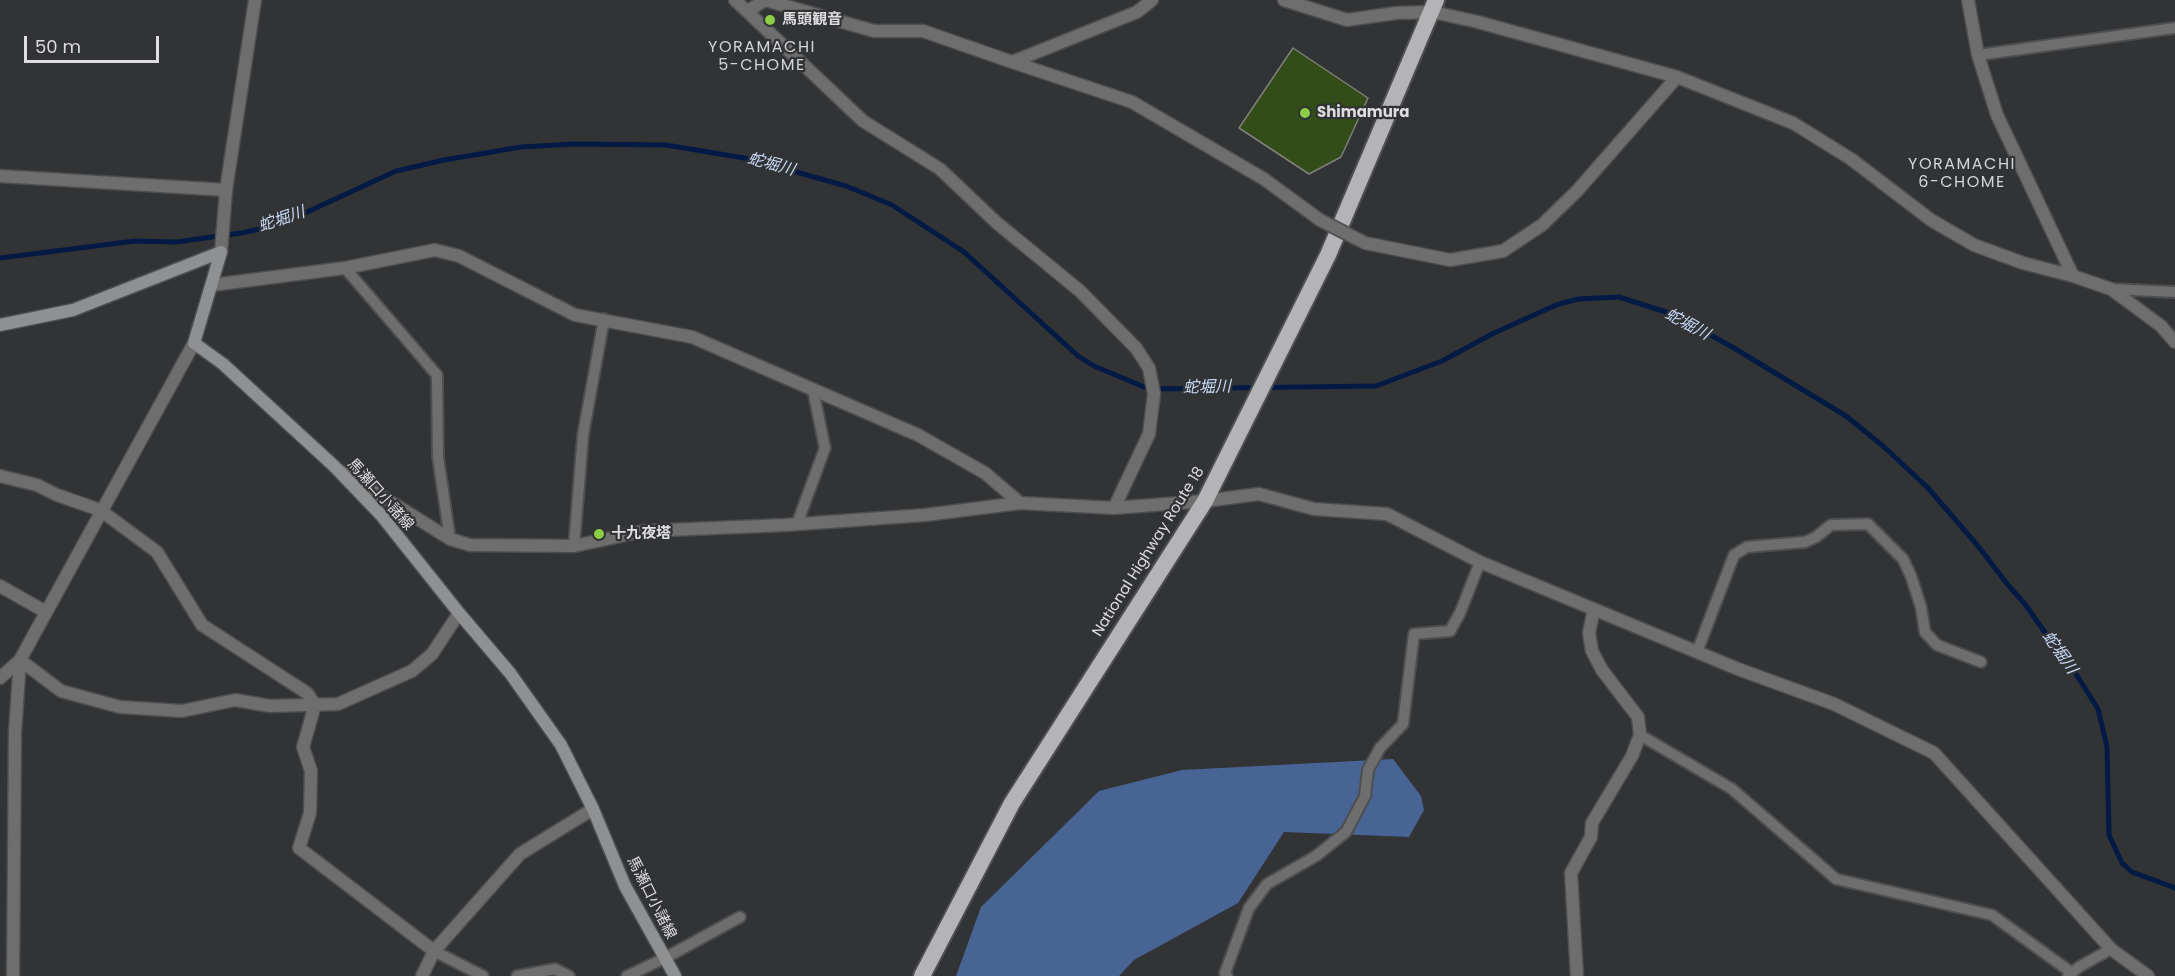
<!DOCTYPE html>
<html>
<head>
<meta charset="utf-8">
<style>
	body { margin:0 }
	#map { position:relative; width:2175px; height:976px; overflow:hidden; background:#313335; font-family:Poppins,sans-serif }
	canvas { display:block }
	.scale { position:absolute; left:24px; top:36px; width:135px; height:27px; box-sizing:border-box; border:3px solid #dedee0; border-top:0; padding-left:8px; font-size:18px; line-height:21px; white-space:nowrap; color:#dedee0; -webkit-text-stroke:4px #313335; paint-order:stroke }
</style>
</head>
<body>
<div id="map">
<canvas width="2175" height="976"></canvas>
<div class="scale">50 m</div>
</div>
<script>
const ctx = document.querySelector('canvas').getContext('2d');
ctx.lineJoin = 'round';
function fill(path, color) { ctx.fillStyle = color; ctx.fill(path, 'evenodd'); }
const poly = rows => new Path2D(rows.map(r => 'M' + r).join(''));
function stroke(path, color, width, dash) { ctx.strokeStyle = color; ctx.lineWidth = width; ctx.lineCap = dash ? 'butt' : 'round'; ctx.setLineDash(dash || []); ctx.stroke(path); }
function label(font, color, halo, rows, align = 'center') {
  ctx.font = font + ' Poppins,"Noto Sans JP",sans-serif'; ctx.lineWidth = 4.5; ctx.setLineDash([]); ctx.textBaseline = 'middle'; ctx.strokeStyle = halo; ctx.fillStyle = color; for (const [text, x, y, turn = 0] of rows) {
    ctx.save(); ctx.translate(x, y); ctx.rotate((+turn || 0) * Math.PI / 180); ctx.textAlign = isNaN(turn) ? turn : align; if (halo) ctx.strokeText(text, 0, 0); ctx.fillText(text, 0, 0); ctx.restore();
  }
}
const forest = poly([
	[1393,759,1421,796,1424,810,1409,837,1284,832,1238,903,1134,960,1119,976,956,976,981,907,1099,791,1182,770]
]);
const stream = poly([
	[0,258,135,241,176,242,241,233,279,225,396,171,444,160,521,147,575,144,666,145,750,159,846,186,892,205,964,252,1078,356,1094,366,1149,389,1376,386,1442,361,1492,334,1556,305,1578,299,1619,297,1672,314,1734,348,1846,416,1883,446,1928,488,1978,546,2008,585,2025,604,2053,644,2071,666,2098,709,2107,747,2109,835,2122,863,2132,872,2175,888]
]);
const building = poly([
	[1293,48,1368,98,1341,157,1309,174,1239,128,1293,48]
]);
const service = poly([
	[1978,55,2175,28],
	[345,268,437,375,438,457,450,539],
	[2111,289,2175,292],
	[797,524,825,448,813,390],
	[574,546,583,435,604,319],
	[1697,652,1734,555,1747,547,1805,542,1816,537,1831,525,1868,524,1903,559,1911,576,1921,607,1925,632,1937,645,1981,662],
	[1640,735,1732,789,1836,879,1992,915,2072,973],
	[434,951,483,976],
	[517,976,555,969,569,976],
	[627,976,665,958,740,917],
	[1227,976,1225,973,1249,908,1267,884,1316,856,1346,832,1365,796,1368,770,1380,748,1403,724,1414,634,1450,631,1460,613,1480,562],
	[2068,976,2079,967,2111,949]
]);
const minor = poly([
	[735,0,863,121,940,169,997,223,1080,291,1136,348,1149,368,1154,394,1149,434,1114,508],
	[1284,0,1347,20,1396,13,1433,12,1478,22,1677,77,1793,123,1851,159,1931,220,1974,245,2023,263,2073,276,2111,289,2161,326,2175,342],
	[1968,0,1978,55,1997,115,2073,276],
	[748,11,765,0,874,31,923,31,1012,62,1137,12,1152,0],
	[1012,62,1132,102,1264,179,1320,220],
	[0,176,226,190],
	[1365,243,1450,260,1503,251,1542,225,1577,191,1677,77],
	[212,285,345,268,435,250,459,256,575,315,692,337,918,435,985,473,1020,503],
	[343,472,450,539,470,545,574,546,644,531,785,525,925,515,1020,503,1114,508,1205,501,1259,494,1314,509,1387,514,1480,562,1738,669,1834,704,1934,753,2111,949,2148,976],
	[0,476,37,485,57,495,100,510,157,552,202,625,307,693,315,705,303,747,311,771,310,813,299,848,434,951],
	[0,586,46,612],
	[0,678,20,660,61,691,120,707,182,711,235,700,270,706,338,704,412,671,432,654,459,613],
	[422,976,434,951,520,854,593,809],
	[1577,976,1571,873,1591,837,1592,823,1632,756,1640,735,1638,717,1602,670,1592,651,1589,633,1594,609]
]);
const tertiary = poly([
	[221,252,226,190,255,0],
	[13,976,15,732,20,660,194,343]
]);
const secondary = poly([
	[221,252,194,343,223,364,334,466,381,515,459,613,510,673,561,745,593,809,625,886,675,976],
	[0,325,73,310,221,252]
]);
const trunk = poly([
	[922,976,1012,803,1205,501,1328,255,1436,0]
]);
const minorBridge = poly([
	[1320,220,1365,243]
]);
const markers = [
	[770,20,6,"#8cce46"],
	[1305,113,6,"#8cce46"],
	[599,534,6,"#8cce46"]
];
const poiNames = [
	["馬頭観音",782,20],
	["Shimamura",1317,113],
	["十九夜塔",611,534]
];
const streetNames = [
	["馬瀬口小諸線",380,495,48],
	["National Highway Route 18",1149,552,-58],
	["馬瀬口小諸線",651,898,63]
];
const neighbourhoodNames = [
	["YORAMACHI",762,48],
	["5-CHOME",762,66],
	["YORAMACHI",1962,165],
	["6-CHOME",1962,183]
];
const waterNames = [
	["蛇堀川",771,165,15],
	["蛇堀川",282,220,-19],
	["蛇堀川",1687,325,28],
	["蛇堀川",1207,388,-1],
	["蛇堀川",2059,653,55]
];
fill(forest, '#476495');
stroke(stream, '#031a45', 5);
fill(building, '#324d17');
stroke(building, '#7f807e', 1.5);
stroke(service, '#4d4e50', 14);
stroke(minor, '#4d4e50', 15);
stroke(tertiary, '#4d4e50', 15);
stroke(secondary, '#4d4e50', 15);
stroke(trunk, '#4d4e50', 20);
stroke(service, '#6e6e6f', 10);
stroke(minor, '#6e6e6f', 12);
stroke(tertiary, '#6e6e6f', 12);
stroke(secondary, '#8f9091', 12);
stroke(trunk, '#b4b4b7', 16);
stroke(minorBridge, '#4d4e50', 15, []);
stroke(minorBridge, '#6e6e6f', 12);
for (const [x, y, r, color] of markers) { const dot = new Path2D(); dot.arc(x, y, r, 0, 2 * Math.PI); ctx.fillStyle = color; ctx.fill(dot); stroke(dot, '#313335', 2); }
label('bold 15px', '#dedee0', '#313335', poiNames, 'left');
label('15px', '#dedee0', '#313335', streetNames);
ctx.letterSpacing = '1.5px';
label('16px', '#d3d5d7', '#313335', neighbourhoodNames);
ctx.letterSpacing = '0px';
label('italic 16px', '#c8dbf9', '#313335', waterNames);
</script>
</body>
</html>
